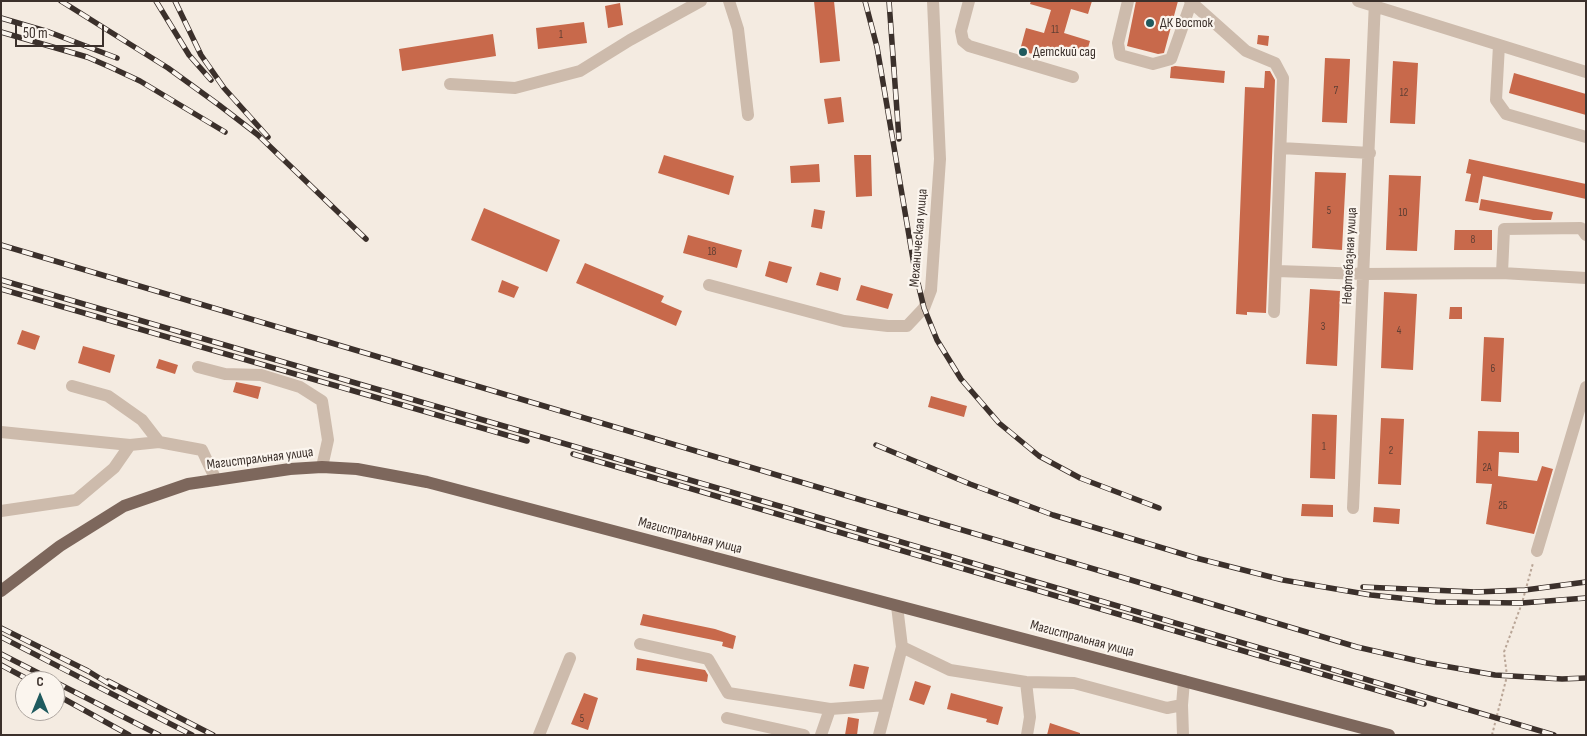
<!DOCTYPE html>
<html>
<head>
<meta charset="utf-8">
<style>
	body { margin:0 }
	#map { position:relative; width:1587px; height:736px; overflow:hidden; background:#f4ebe1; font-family:"Sofia Sans Condensed",sans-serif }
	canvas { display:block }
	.frame { position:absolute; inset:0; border:2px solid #3b302b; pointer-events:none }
	.north { position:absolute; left:15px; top:671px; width:50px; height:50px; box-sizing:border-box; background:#fbf5ee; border:1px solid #aea6a0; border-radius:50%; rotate:0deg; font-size:14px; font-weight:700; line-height:20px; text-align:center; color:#3b302b }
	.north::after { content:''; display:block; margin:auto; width:18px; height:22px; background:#1f5a5e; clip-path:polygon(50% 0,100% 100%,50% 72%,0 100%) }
	.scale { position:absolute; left:15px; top:25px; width:89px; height:22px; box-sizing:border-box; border:2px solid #3b302b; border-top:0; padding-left:6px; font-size:15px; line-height:18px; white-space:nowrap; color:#3b302b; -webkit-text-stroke:4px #fbf5ee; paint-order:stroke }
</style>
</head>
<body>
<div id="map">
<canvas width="1587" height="736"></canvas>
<div class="frame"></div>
<div class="north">С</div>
<div class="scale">50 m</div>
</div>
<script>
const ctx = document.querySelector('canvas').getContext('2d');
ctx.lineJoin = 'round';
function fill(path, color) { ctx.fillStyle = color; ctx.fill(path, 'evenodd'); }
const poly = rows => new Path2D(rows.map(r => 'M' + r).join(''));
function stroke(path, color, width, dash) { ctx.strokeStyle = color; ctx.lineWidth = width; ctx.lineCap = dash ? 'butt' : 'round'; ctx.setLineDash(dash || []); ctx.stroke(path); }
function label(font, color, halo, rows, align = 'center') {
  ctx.font = font + ' "Sofia Sans Condensed",sans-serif'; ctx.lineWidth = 4.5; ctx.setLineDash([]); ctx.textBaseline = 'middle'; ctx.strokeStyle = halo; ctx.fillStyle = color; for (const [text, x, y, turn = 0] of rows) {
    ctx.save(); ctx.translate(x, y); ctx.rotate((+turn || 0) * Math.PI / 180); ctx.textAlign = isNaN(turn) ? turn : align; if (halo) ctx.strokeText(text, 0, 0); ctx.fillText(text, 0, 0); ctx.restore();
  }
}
const building = poly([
	[814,1,834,1,840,61,820,63],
	[1031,1,1092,1,1088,14,1071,9,1064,33,1090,41,1085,58,1047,46,1044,58,1020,50,1026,28,1044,33,1051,10,1030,4],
	[1136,1,1178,1,1164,53,1158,54,1127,46],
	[620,3,623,25,608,28,605,6],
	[584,22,587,43,538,49,536,28],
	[493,34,496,56,402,71,399,49],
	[1258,35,1269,36,1268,46,1257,44],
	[1325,58,1350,59,1347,123,1322,122],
	[1393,61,1418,63,1415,124,1390,123],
	[1175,66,1225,71,1224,83,1170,78,1171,67],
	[1265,71,1270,71,1275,80,1266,313,1247,312,1247,315,1236,314,1245,87,1264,88],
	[1514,73,1586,94,1586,115,1509,93],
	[841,97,844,122,828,124,824,99],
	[664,155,734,176,729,195,658,173],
	[854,155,871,155,872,196,856,197],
	[1469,159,1586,184,1586,199,1483,176,1478,203,1465,201,1471,174,1466,173],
	[819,164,820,182,791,183,790,166],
	[1315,172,1346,173,1342,250,1312,248],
	[1389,175,1421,176,1417,251,1386,250],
	[1481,199,1553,212,1551,220,1533,220,1479,210],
	[484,208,560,240,547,272,471,240],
	[814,209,825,211,822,229,811,227],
	[1455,230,1492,230,1492,250,1454,250],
	[688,235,742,250,737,268,683,253],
	[769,261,792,267,787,283,765,276],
	[585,263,664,296,661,302,682,311,676,326,576,283],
	[820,272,841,278,838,291,816,285],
	[502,280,519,287,514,298,498,292],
	[861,285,893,294,888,309,856,300],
	[1310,289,1340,291,1337,366,1306,364],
	[1384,292,1417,294,1413,370,1381,368],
	[1450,307,1462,307,1462,319,1449,319],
	[22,330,40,336,35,350,17,344],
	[1484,337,1504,338,1501,402,1481,401],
	[83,346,115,355,110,373,78,363],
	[159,359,178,365,175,374,156,368],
	[236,382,261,387,258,399,233,392],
	[931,396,967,406,964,417,928,407],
	[1312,414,1337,415,1335,479,1310,478],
	[1381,418,1404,419,1401,485,1378,484],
	[1478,431,1519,432,1519,453,1499,452,1498,476,1537,481,1542,466,1553,469,1534,534,1486,524,1492,484,1476,483],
	[1302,504,1333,505,1333,517,1301,516],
	[1374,507,1400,509,1399,524,1373,522],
	[643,614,715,629,736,636,733,649,722,646,723,642,640,625],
	[637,658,705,670,708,675,707,682,636,670],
	[854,664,869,667,864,689,849,686],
	[915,681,931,686,924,705,909,700],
	[584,693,598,698,588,730,571,724],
	[951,693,1003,707,998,725,986,722,987,719,947,709],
	[848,717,859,719,857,735,845,735],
	[1050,723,1080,733,1080,735,1047,735]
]);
const path = poly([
	[1492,735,1507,676,1504,652,1522,603,1533,563]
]);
const minor = poly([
	[729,1,738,29,748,115],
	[969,1,961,31,963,41,969,46,1073,77],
	[1128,1,1118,43,1120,55,1153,64,1171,59,1191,3],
	[1190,1,1246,51,1275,63,1283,78,1274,312],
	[1358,1,1586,72],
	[1499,45,1496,100,1506,114,1586,137],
	[450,84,515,88,580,71,630,40,701,1],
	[1281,148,1370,153],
	[1277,271,1364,274,1502,273,1586,278],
	[1502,273,1504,229,1581,228,1586,235],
	[709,285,844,321,888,326,907,326,924,308,931,290,940,159,933,1],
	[198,367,225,374,261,375,300,387,322,401,328,440,322,467],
	[72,386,108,396,142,420,159,442],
	[1,432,130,445,159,442,202,450,216,480],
	[1353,508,1375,1],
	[1,511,76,500,114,468,130,445],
	[1537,551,1586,387],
	[640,644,708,659,728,693,830,709,887,705],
	[902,647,950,670,1026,682,1074,683,1167,708,1182,705,1184,681],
	[1026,682,1030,717,1027,735],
	[1182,705,1183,735],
	[727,718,804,735],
	[539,735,570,658],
	[821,735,830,709],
	[879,735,902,647,897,606]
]);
const major = poly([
	[1,591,60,546,124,506,188,484,290,469,322,467,357,469,427,482,1389,735]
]);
const rail = poly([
	[61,1,168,68,219,105,258,135,366,239],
	[156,1,189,55,211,80],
	[175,1,201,55,224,88,268,137],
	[865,1,877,47,915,271,924,308,937,340,961,379,999,423,1039,456,1080,478,1159,508],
	[889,1,899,139],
	[1,18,49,32,117,58],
	[1,32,87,57,110,67,140,81,225,132],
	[1,245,1357,647,1427,663,1495,675,1562,679,1586,678],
	[1,280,793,510,1554,735],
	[1,289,527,441],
	[876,445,970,484,1053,515,1196,558,1283,580,1371,595,1437,602,1522,603,1586,598],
	[573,454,1424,704],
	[1363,587,1476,592,1525,590,1586,582],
	[1,628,88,671,114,687],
	[1,637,192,735],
	[1,654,54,681],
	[1,665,31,681],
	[108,681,213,735],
	[55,682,159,735],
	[55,694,129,735]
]);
const markers = [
	[1150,23,5,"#1f5a5e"],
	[1023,52,5,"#1f5a5e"]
];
const numberNames = [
	["11",1055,30],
	["1",561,35],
	["7",1336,91],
	["12",1404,93],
	["5",1329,211],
	["10",1403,213],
	["8",1473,240],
	["18",712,252],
	["3",1323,327],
	["4",1399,331],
	["6",1493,369],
	["1",1324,447],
	["2",1391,451],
	["2А",1487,468],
	["2Б",1503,506],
	["5",582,719]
];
const poiNames = [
	["ДК Восток",1160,23],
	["Детский сад",1033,52]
];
const streetNames = [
	["Механическая улица",919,238,-85],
	["Нефтебазная улица",1350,256,-87],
	["Магистральная улица",260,459,-7],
	["Магистральная улица",690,536,15],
	["Магистральная улица",1082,639,15]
];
fill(building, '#c8694b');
stroke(path, '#b9a596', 2, [2.5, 2.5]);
stroke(minor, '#cdbbac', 12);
stroke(major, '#7d675c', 12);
stroke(rail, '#3b302b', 5.5);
stroke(rail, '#fbf5ee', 4, [11]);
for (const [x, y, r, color] of markers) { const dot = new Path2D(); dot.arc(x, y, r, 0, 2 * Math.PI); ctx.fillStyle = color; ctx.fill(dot); stroke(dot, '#fbf5ee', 2); }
label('11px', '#5e3e33', null, numberNames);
label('14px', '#3b302b', '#fbf5ee', poiNames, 'left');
label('14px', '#3b302b', '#fbf5ee', streetNames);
</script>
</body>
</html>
